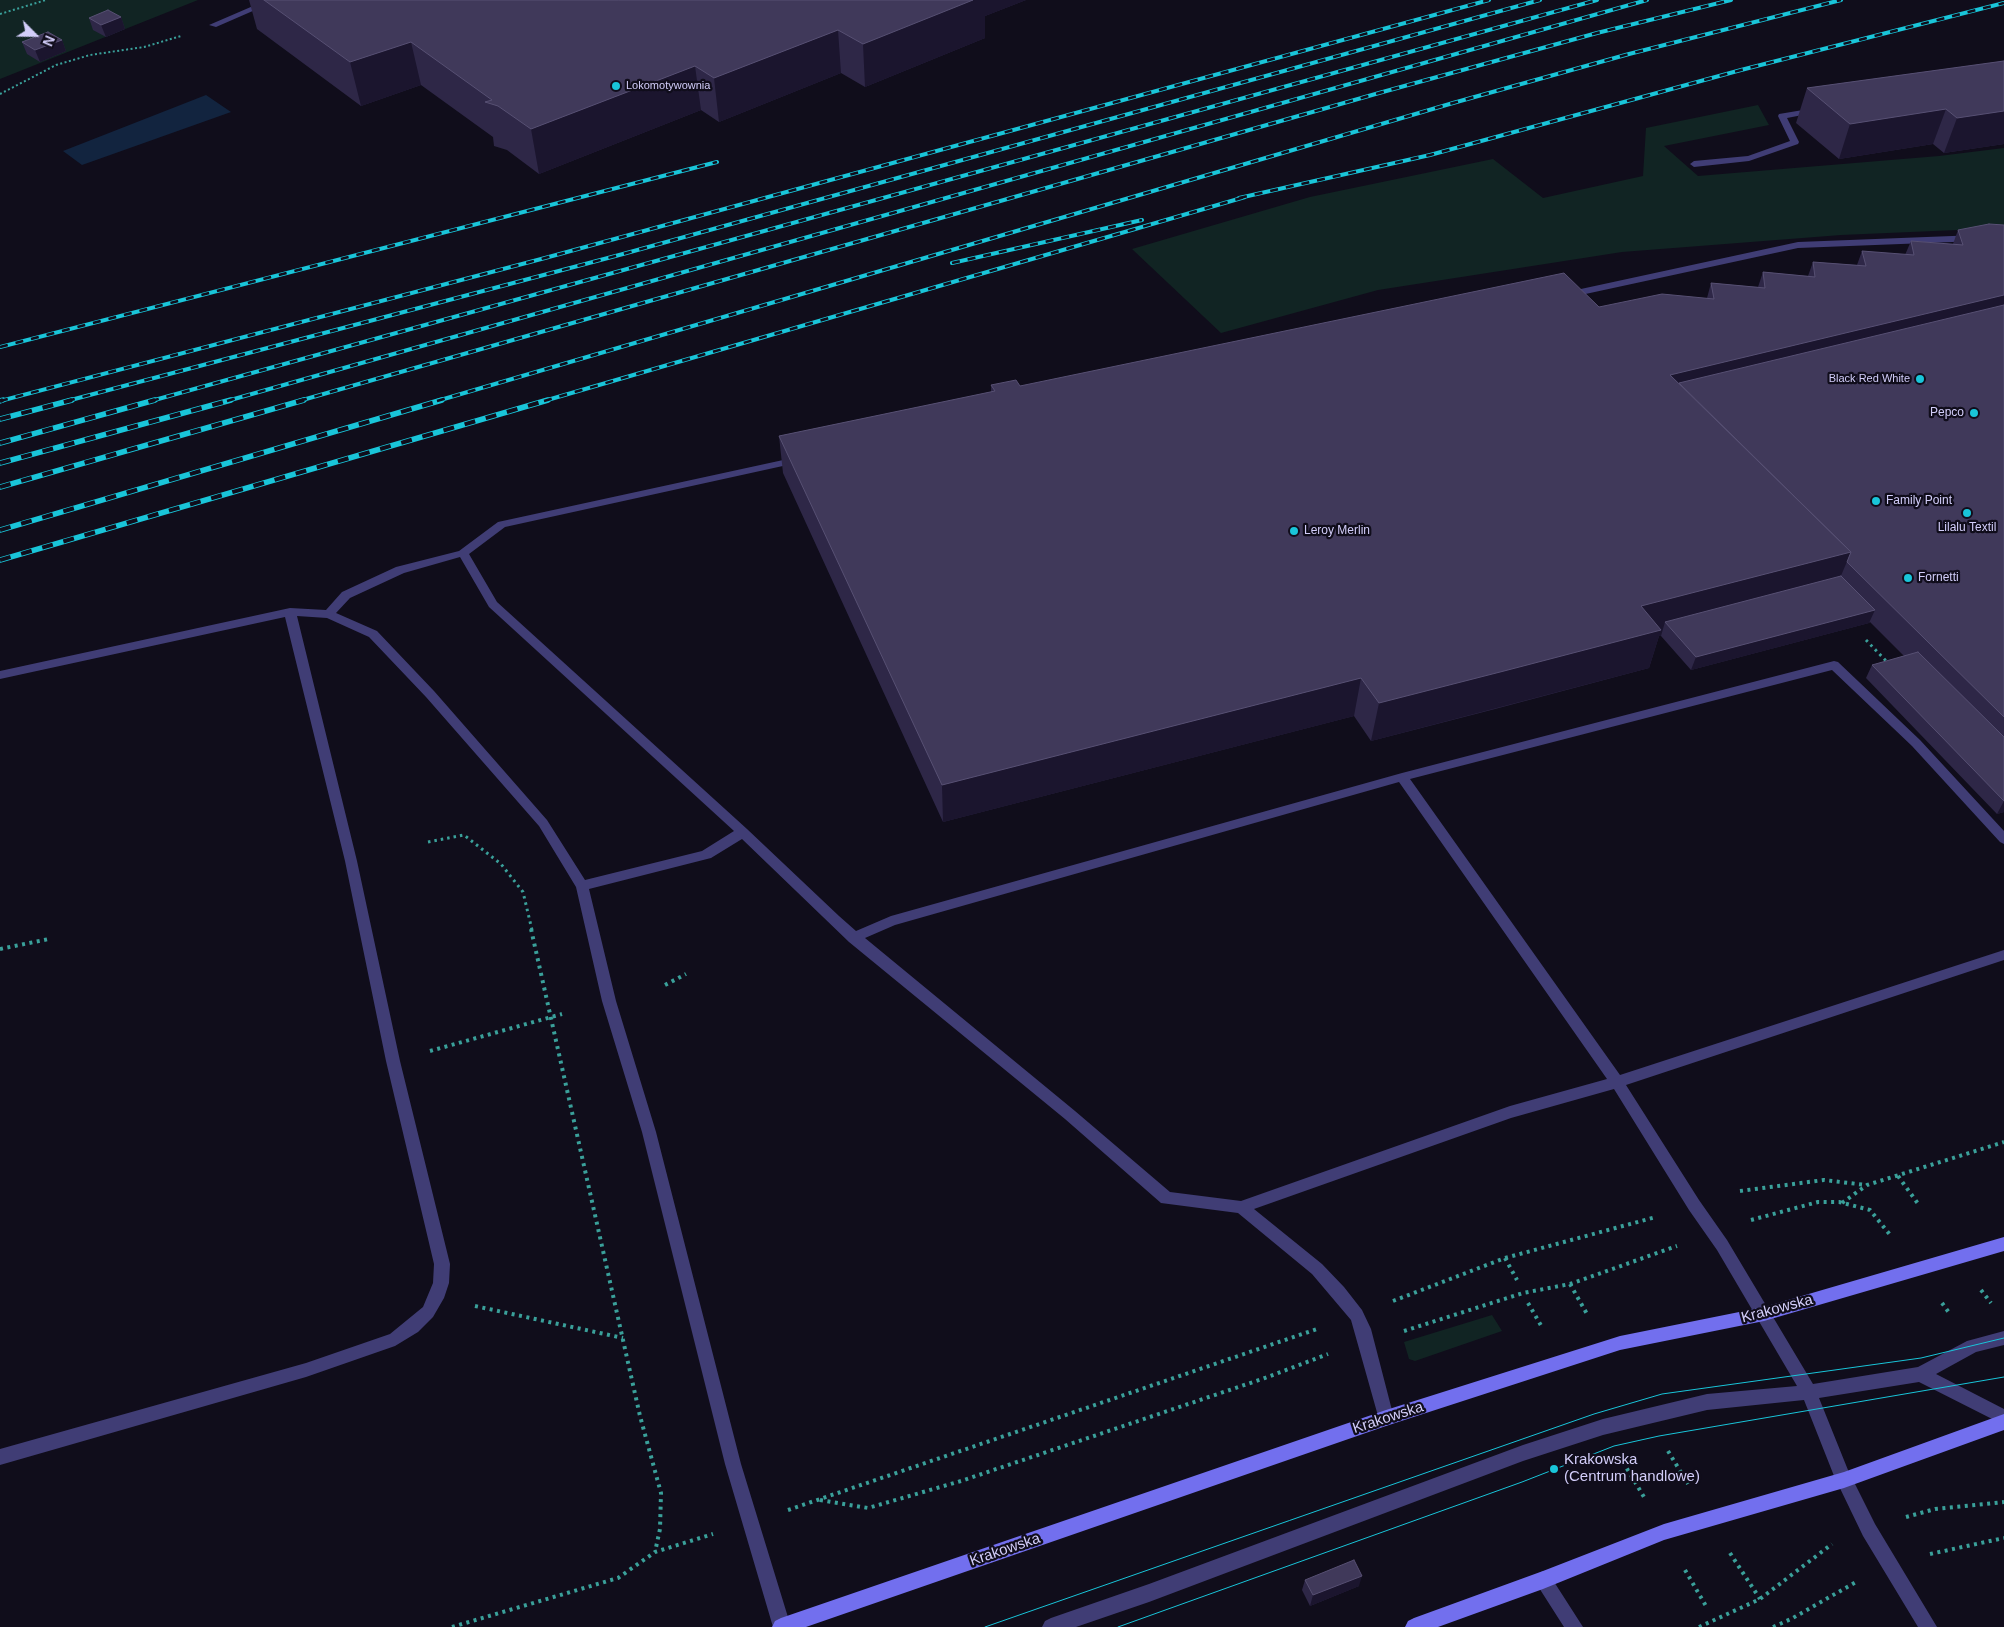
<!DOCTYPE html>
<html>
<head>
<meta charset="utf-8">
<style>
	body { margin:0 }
	#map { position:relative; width:2004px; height:1627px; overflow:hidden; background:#100d1b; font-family:Arial,sans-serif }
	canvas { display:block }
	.north { position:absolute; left:10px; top:10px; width:50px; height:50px; -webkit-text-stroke:4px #100d1b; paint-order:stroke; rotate:113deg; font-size:14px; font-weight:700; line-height:20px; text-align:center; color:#d2cdf9 }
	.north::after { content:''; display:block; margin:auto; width:18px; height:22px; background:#d2cdf9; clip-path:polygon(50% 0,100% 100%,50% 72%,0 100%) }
</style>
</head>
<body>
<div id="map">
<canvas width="2004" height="1627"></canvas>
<div class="north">N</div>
</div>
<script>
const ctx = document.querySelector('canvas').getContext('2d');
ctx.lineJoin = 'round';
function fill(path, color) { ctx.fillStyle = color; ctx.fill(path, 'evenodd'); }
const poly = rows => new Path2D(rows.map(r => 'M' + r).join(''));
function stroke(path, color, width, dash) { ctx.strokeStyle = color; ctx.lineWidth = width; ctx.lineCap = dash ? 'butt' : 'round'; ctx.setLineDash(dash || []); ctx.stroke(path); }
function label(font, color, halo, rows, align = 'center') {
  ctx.font = font + ' Arial,sans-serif'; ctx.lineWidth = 4.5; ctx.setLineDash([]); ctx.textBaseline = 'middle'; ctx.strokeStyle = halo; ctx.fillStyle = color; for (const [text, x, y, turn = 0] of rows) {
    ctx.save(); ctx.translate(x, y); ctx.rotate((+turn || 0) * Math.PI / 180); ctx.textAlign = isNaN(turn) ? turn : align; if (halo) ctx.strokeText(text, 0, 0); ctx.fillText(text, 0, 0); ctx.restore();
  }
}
const green = poly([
	[0,0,198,0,0,79],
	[1758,105,1769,125,1664,146,1698,176,1939,156,2004,148,2004,228,1841,235,1622,252,1378,290,1221,333,1132,249,1310,197,1493,159,1543,198,1643,176,1646,128],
	[1492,1315,1502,1331,1415,1361,1409,1359,1404,1342]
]);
const water = poly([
	[206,95,231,112,82,165,63,151]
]);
const pathFar2 = poly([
	[0,14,46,0],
	[0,94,56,65,90,55,144,47,181,36]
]);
const pathFar1 = poly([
	[1866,640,1889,664],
	[428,842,464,835,501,864,523,892,532,930]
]);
const path = poly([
	[531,929,640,1416,661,1493,660,1529,655,1552],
	[0,949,49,939],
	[665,985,686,974],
	[430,1051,562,1014],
	[1898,1176,1919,1205],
	[1740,1191,1824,1180,1866,1185],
	[1842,1203,1867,1185,2004,1142],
	[1751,1220,1818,1202,1839,1202,1870,1210,1891,1236],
	[1505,1258,1517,1280],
	[1570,1284,1587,1314],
	[1981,1290,1991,1303],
	[1393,1301,1505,1258,1656,1217],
	[1528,1303,1543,1329],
	[1942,1303,1950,1314],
	[475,1306,623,1338],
	[1404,1331,1523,1293,1570,1284,1677,1246],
	[1668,1451,1688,1484],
	[1623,1462,1644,1497],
	[820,1500,868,1508,961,1481,1265,1378,1328,1354],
	[788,1510,1317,1329],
	[1906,1517,1935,1509,2004,1502],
	[1730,1553,1760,1599],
	[1930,1554,2004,1538],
	[1685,1570,1706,1606],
	[452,1627,618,1578,655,1552,713,1534],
	[1699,1627,1760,1599,1832,1544],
	[1773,1627,1791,1619,1856,1582]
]);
const service = poly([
	[267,0,278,0,216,27,209,25,267,0],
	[1815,108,1818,108,1818,112,1787,118,1799,142,1798,144,1749,161,1694,167,1690,164,1694,161,1748,156,1790,141,1778,116,1779,114,1815,108],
	[1978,235,2004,238,2004,244,1978,241,1798,248,1567,298,1562,295,1567,292,1798,242,1978,235],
	[797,457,802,460,801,462,505,527,469,554,497,602,747,829,839,916,856,931,891,916,1402,773,1834,661,1838,662,1920,740,2004,831,2004,844,2000,842,1912,746,1832,670,1410,779,1620,1075,2004,950,2004,960,1626,1085,1699,1200,1727,1240,1813,1384,1918,1367,1967,1341,2004,1331,2004,1345,1976,1352,1936,1374,2004,1409,2004,1425,1919,1382,1819,1398,1852,1480,1850,1486,1844,1488,1838,1486,1804,1400,1707,1410,1603,1435,1523,1461,1149,1602,1076,1627,1042,1627,1045,1621,1051,1618,1149,1584,1523,1445,1603,1419,1707,1394,1797,1386,1717,1250,1689,1210,1614,1089,1511,1118,1254,1209,1322,1264,1344,1287,1362,1310,1371,1329,1394,1418,1392,1423,1386,1426,1380,1423,1351,1320,1312,1274,1238,1213,1161,1203,1065,1119,849,942,742,839,711,858,589,889,616,1001,656,1132,741,1464,791,1627,773,1627,725,1464,642,1132,602,1001,576,887,539,826,426,697,369,637,327,618,297,616,357,861,400,1061,450,1264,449,1283,444,1298,433,1317,418,1332,395,1346,306,1377,0,1465,0,1449,306,1363,390,1334,423,1307,433,1283,434,1264,386,1061,345,861,285,617,0,679,0,671,290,608,326,610,342,592,396,567,459,551,498,522,797,457],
	[460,557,489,607,734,831,702,851,585,880,547,820,434,691,377,631,336,613,350,598,404,573,460,557],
	[1399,782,1607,1079,1510,1106,1241,1201,1170,1192,1075,1111,865,938,895,925,1399,782],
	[1543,1571,1549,1574,1583,1627,1564,1627,1534,1580,1537,1574,1543,1571]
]);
const minor = poly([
	[1844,1472,1850,1474,1875,1524,1937,1627,1918,1627,1863,1536,1836,1480,1838,1474,1844,1472]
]);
const secondary = poly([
	[2004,1237,2004,1251,1764,1321,1620,1350,1386,1426,806,1627,772,1627,775,1621,781,1618,1386,1410,1620,1336,1764,1307,2004,1237],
	[2004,1414,2004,1430,1844,1488,1664,1540,1543,1589,1438,1627,1405,1627,1408,1621,1414,1618,1543,1571,1664,1524,1844,1472,2004,1414]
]);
const tram = poly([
	[985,1627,1594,1414,1662,1394,1921,1358,2004,1338],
	[1118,1627,1522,1482,1614,1446,1659,1436,2004,1377]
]);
const railFar1 = poly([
	[1239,198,1430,155,1741,70,2004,3],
	[952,263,1142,220],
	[0,347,717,162],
	[0,401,545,258,1489,0],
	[67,401,623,254,1540,0],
	[151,401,1597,0],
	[227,401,1647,0],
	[299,401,1379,93,1597,33,1731,0],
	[437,401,1453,103,1629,54,1841,0],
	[544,401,1245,197]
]);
const rail = poly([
	[0,401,3,400],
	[0,419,72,400],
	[0,443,155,400],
	[0,463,231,400],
	[0,487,304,400],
	[0,530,442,400],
	[0,560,548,400]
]);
const wall = poly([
	[249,0,1026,0,985,16,985,38,865,87,841,73,719,122,701,110,539,174,507,150,494,146,493,137,421,85,361,106,257,29],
	[121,17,125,29,106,37,93,30,89,18],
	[62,40,66,51,40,62,27,54,22,42],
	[2004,61,2004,144,1944,153,1933,144,1839,159,1796,123,1807,88],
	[2004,225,2004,812,1997,814,1866,678,1872,665,1904,656,1870,622,1869,623,1691,670,1661,636,1659,636,1649,668,1495,709,1371,741,1354,716,943,822,783,473,779,436,991,392,991,385,1020,386,1599,307,1707,298,1711,283,1758,287,1763,272,1808,276,1813,262,1857,265,1862,251,1905,255,1911,241,1953,244,1958,230],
	[1305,1580,1359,1586,1310,1606,1302,1590]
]);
const shadedWall = poly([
	[961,0,1026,0,985,16,985,38,865,87,863,44],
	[121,17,125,29,106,37,101,25],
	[838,30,841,73,719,122,714,78],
	[62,40,66,51,40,62,35,50],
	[411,42,421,85,361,106,350,62],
	[695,66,701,110,539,174,531,129],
	[1946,109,1933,144,1839,159,1850,124],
	[2004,111,2004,144,1944,153,1957,118],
	[2004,295,2004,328,1686,405,1670,375],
	[1851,552,1835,590,1665,622,1661,636,1659,636,1649,668,1371,741,1379,703,1641,606],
	[1875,610,1869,623,1691,670,1696,657],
	[1361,678,1354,716,943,822,942,785],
	[2004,801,2004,812,1997,814],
	[1362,1576,1359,1586,1310,1606,1313,1595]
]);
const building = poly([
	[264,0,973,0,863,44,838,30,714,78,695,66,531,129,498,106,485,102,492,100,411,42,350,62,264,0],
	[108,10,121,17,101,25,89,18,108,10],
	[48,32,62,40,35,50,22,42,48,32],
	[2004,61,2004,111,1957,118,1946,109,1850,124,1807,88,2004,61],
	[1989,224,2004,225,2004,295,1670,375,1851,552,1641,606,1661,630,1504,671,1379,703,1361,678,942,785,779,436,995,391,991,385,1016,380,1020,386,1564,273,1599,307,1662,294,1714,299,1711,283,1765,288,1763,272,1815,277,1813,262,1866,266,1862,251,1914,255,1911,241,1963,245,1958,230,1989,224],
	[2004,305,2004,717,1847,562,1851,552,1679,383,2004,305],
	[1841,576,1875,610,1696,657,1665,622,1841,576],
	[1918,652,2004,737,2004,801,1872,665,1918,652],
	[1354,1560,1362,1576,1313,1595,1305,1580,1354,1560]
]);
const markers = [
	[616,86,5,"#19c5d9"],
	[1920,379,5,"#19c5d9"],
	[1974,413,5,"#19c5d9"],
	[1876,501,5,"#19c5d9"],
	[1967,513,5,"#19c5d9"],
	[1294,531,5,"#19c5d9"],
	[1908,578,5,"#19c5d9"],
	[1554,1469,5,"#19c5d9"]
];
const farPoinames = [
	["Lokomotywownia",626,86],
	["Black Red White",1910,379,"right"]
];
const poiNames = [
	["Pepco",1964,413,"right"],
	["Family Point",1886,501],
	["Lilalu Textil",1967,528,"center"],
	["Leroy Merlin",1304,531],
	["Fornetti",1918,578]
];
const nearStreetnames = [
	["Krakowska",1777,1309,-15],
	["Krakowska",1388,1418,-18],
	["Krakowska",1005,1550,-19]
];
const nearPoinames = [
	["Krakowska",1564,1460],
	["(Centrum handlowe)",1564,1477]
];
fill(green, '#112423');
fill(water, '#12243f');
stroke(pathFar2, '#3aa09a', 2, [2, 2.5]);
stroke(pathFar1, '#3aa09a', 3, [2.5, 4]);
stroke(path, '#3aa09a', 4, [3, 4.5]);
fill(service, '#403d75');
fill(minor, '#403d75');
fill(secondary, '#726fee');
stroke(tram, '#19c5d9', 1);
stroke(railFar1, '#19c5d9', 4);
stroke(rail, '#19c5d9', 5.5);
stroke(railFar1, '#100d1b', 2.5, [8]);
stroke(rail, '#100d1b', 4, [11]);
fill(wall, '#2e2747');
fill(shadedWall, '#1b152e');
fill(building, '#40395a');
stroke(building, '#575073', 1);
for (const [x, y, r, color] of markers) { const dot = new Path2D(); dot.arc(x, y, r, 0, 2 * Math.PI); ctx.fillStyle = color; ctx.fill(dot); stroke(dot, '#100d1b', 2); }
label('11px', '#d2cdf9', '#100d1b', farPoinames, 'left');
label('12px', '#d2cdf9', '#100d1b', poiNames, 'left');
label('15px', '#d2cdf9', '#100d1b', nearStreetnames);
label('15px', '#d2cdf9', '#100d1b', nearPoinames, 'left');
</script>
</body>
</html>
